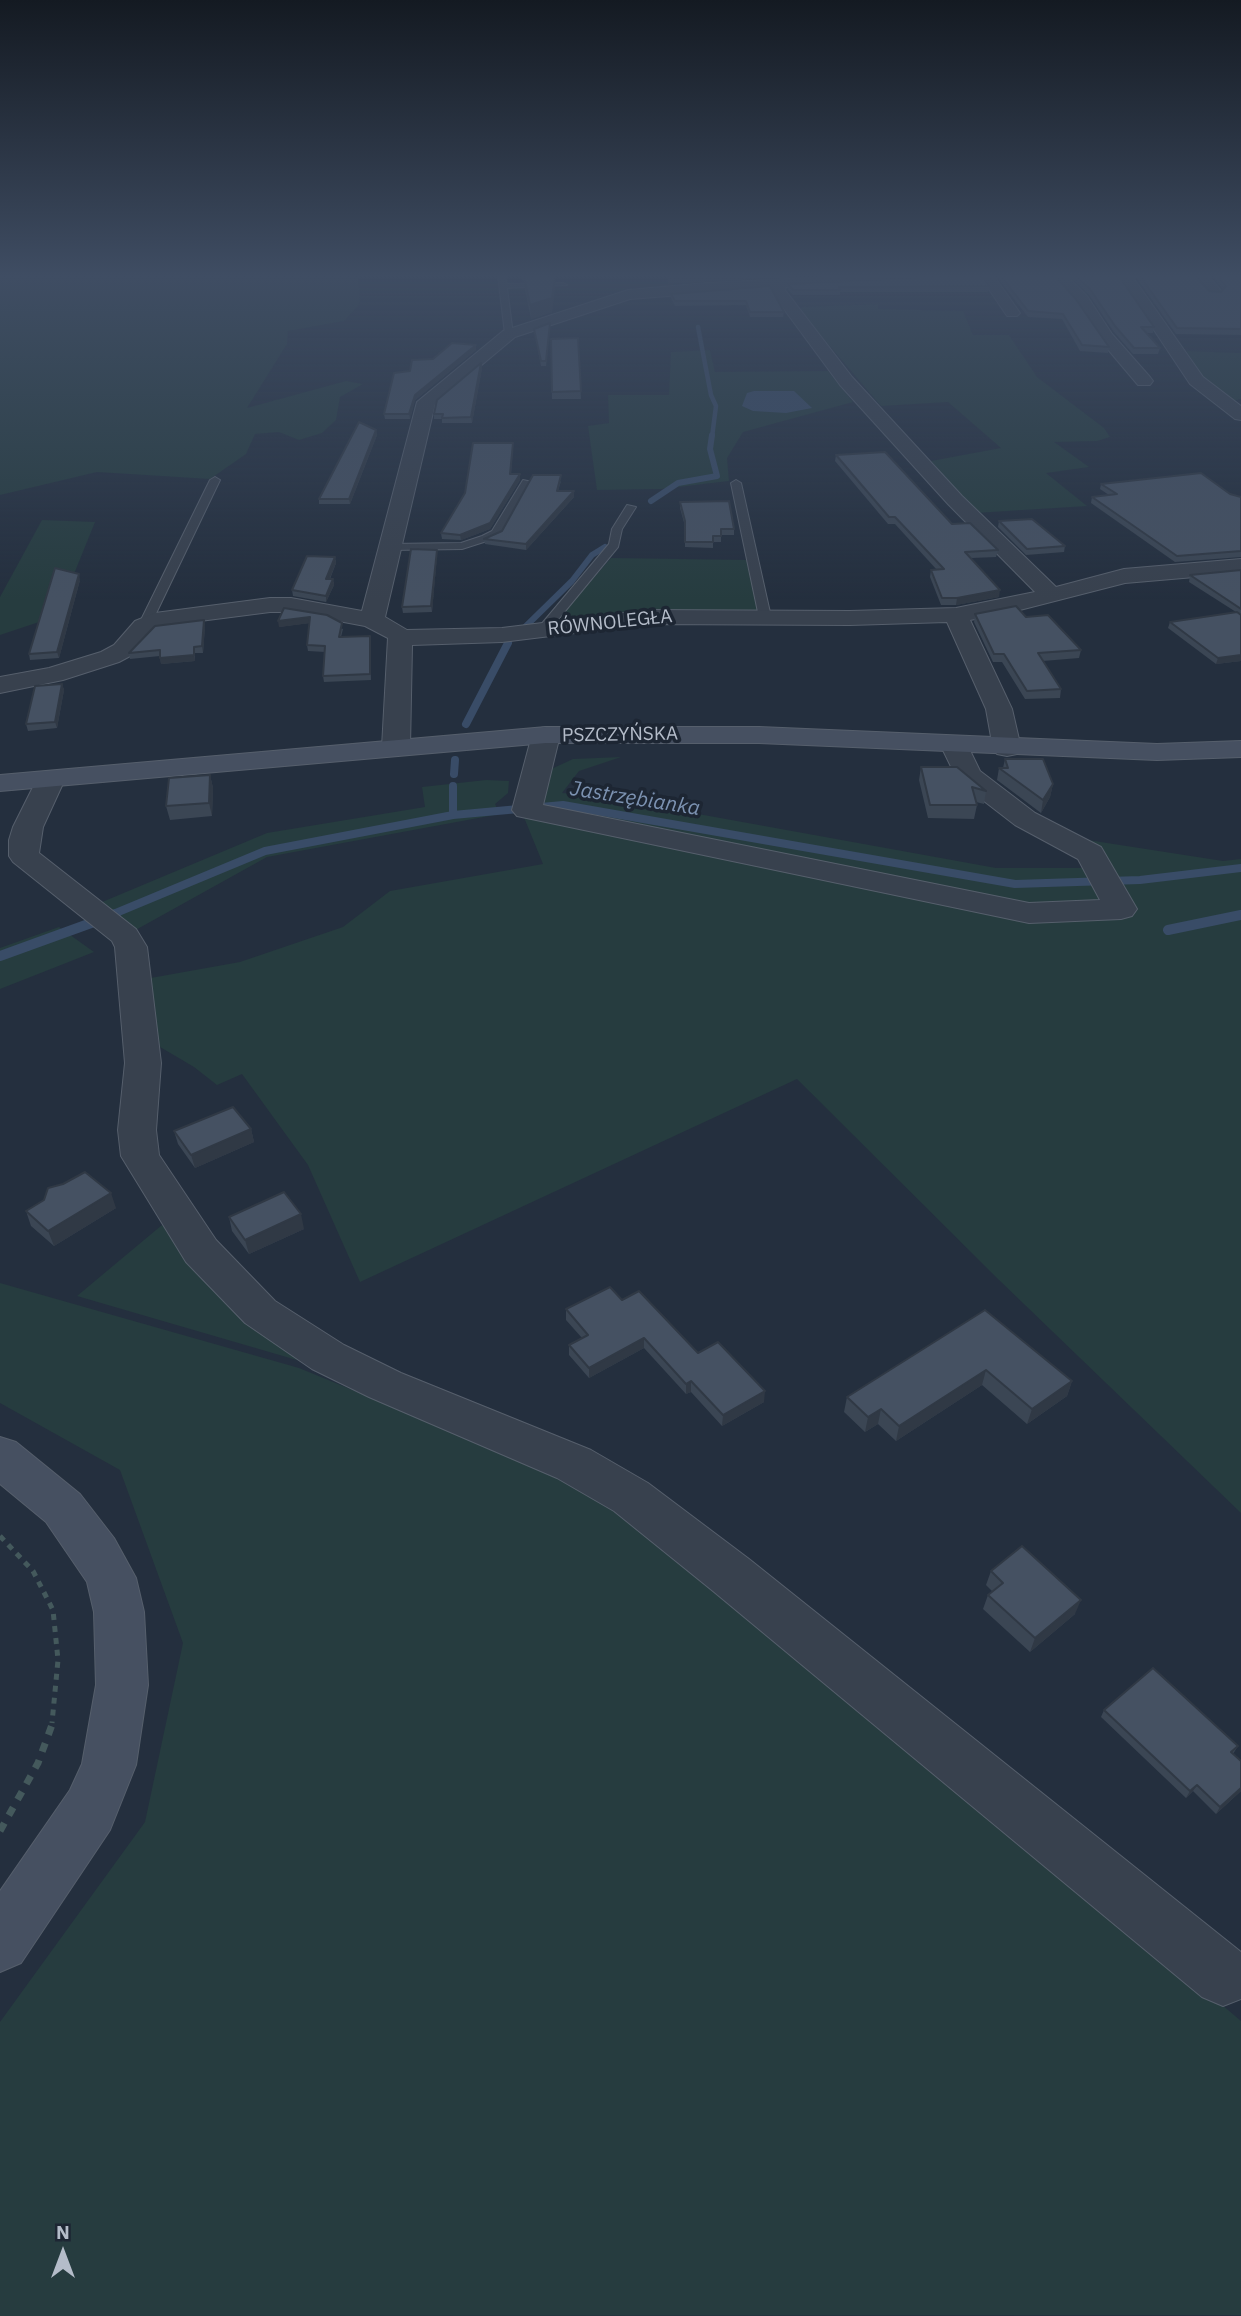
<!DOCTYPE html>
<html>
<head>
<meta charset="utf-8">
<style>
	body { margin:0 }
	#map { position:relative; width:1241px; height:2316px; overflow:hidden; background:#242f3e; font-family:"IBM Plex Sans",sans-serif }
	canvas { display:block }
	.north { position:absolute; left:28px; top:2218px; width:70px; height:70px; -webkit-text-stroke:5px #1d2633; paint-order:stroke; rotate:0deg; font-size:19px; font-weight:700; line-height:28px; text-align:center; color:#b4bcc9 }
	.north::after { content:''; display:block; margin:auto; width:24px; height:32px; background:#b4bcc9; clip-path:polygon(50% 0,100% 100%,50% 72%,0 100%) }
</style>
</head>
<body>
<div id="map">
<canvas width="1241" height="2316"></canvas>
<div class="north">N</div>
</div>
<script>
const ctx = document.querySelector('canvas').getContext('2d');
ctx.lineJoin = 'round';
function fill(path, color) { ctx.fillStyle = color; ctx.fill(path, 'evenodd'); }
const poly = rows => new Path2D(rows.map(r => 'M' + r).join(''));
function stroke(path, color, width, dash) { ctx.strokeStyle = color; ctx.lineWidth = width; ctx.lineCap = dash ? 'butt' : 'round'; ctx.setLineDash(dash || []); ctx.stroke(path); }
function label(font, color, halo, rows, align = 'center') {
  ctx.font = font + ' "IBM Plex Sans",sans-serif'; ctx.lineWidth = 7; ctx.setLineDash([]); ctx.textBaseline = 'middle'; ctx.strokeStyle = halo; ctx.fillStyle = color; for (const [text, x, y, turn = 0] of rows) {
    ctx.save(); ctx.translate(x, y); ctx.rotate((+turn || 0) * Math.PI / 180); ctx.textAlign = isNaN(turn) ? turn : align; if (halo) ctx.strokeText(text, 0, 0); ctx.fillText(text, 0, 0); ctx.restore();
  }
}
const green = poly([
	[0,276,358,276,360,302,357,307,344,321,288,331,287,344,247,408,346,381,363,384,340,397,336,420,322,433,299,440,279,432,255,434,246,454,210,479,97,472,0,495],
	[878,304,878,309,963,311,973,335,1009,335,1037,377,1104,428,1110,437,1097,441,1054,442,1089,467,1046,473,1087,506,975,513,931,461,1001,448,948,402,881,406,799,310,802,307],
	[710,350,715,372,828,371,853,402,743,432,727,458,729,481,661,489,597,490,588,426,609,423,608,395,669,395,671,352],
	[1186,351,1241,353,1241,399,1226,402,1209,387],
	[42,520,95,522,57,616,0,635,0,597],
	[611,558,747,560,764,613,564,624,557,620],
	[621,757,579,771,562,793,599,796,996,868,1099,868,1075,838,1223,861,1241,859,1241,1513,998,1279,797,1079,360,1282,308,1165,242,1074,217,1085,194,1067,155,1044,145,979,240,962,343,927,390,891,543,864,521,810,547,771,573,759],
	[486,780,509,781,508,793,495,804,500,814,267,857,132,932,95,905,267,833,425,807,422,787],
	[59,927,94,952,0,989,0,948],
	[162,1225,307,1363,77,1296],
	[0,1283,299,1368,557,1474,611,1505,1136,1932,1241,2021,1241,2315,0,2316,0,2022,145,1822,183,1643,120,1470,0,1403]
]);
const water = poly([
	[754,391,794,391,812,408,786,413,753,411,742,406,747,393]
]);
const streamFar3 = poly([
	[698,327,711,395,716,406,712,437]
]);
const streamFar2 = poly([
	[651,501,678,483,717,476,710,449,712,435],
	[524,628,572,581,592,555,605,547],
	[507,645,509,641]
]);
const streamFar1 = poly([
	[466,724,508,643],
	[454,774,455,760],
	[453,786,453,815],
	[111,915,265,851,453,815,563,805,1015,884,1140,880,1241,868]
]);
const stream = poly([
	[1168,930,1241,915],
	[0,956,116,914]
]);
const pathFar1 = poly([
	[0,1536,33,1571,53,1610,58,1660,52,1723]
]);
const path = poly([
	[0,1831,38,1763,53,1722]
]);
const lane = poly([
	[498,276,505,276,507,284,563,283,567,285,507,288,513,334,509,336,505,334,498,276],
	[215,477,220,480,150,626,140,629,138,626,210,480,215,477],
	[523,480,532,482,500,535,490,540,462,549,390,550,385,547,390,544,461,543,482,536,492,531,523,480],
	[736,480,741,483,771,617,765,621,759,617,731,483,736,480],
	[627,505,636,507,622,529,618,547,547,633,539,633,539,627,609,544,612,529,627,505]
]);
const street = poly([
	[849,276,937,276,930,280,786,287,785,290,852,377,962,496,1056,587,1124,569,1241,559,1241,573,1125,583,1012,612,970,620,1012,709,1021,748,1017,754,1007,756,997,754,993,748,986,709,947,622,850,625,648,624,502,642,412,645,410,747,406,753,396,755,386,753,382,747,388,638,365,626,291,612,270,612,161,626,153,631,132,655,119,662,63,680,0,693,0,677,49,668,101,652,114,645,135,621,155,613,270,598,291,598,362,611,417,402,503,331,628,290,706,283,849,276],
	[771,288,778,301,840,385,948,504,1035,592,956,608,850,611,648,610,502,628,407,630,385,617,435,404,515,337,630,299,771,288],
	[980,276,994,276,1020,313,1017,316,1007,316,980,276],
	[1052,276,1067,276,1087,296,1112,334,1150,377,1153,381,1150,385,1138,385,1100,340,1076,302,1052,276],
	[1118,276,1132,276,1203,377,1241,406,1241,420,1235,419,1190,384,1118,276],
	[1194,276,1209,276,1222,292,1220,295,1210,295,1194,276],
	[546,727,556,729,560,735,543,805,1029,903,1100,900,1078,859,1015,825,958,781,940,744,944,738,954,736,964,738,980,771,1035,813,1101,847,1137,909,1132,916,1121,919,1029,923,517,816,512,810,532,735,536,729,546,727],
	[51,771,61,773,65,779,43,827,39,853,136,929,147,947,161,1063,156,1130,159,1155,216,1240,275,1301,344,1345,401,1373,591,1450,648,1483,749,1559,1241,1952,1241,1999,1223,2006,1202,1997,713,1591,614,1511,557,1478,369,1397,312,1369,245,1323,186,1262,121,1156,118,1130,125,1063,115,947,112,941,13,862,9,856,9,840,13,827,37,779,41,773,51,771]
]);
const secondary = poly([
	[546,727,759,727,1157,744,1241,741,1241,757,1157,760,759,743,546,743,0,791,0,775,546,727],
	[0,1437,16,1442,80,1494,114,1538,136,1578,144,1612,148,1685,136,1765,110,1830,21,1963,0,1972,0,1891,70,1790,82,1764,96,1685,94,1612,87,1582,46,1522,0,1484,0,1437]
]);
const wall = poly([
	[521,276,555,276,555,288,552,312,531,319,525,290,524,281,523,281],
	[996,276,1055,276,1109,347,1108,353,1080,351,1062,319,1028,317],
	[1069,276,1119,276,1154,327,1153,333,1146,333,1160,348,1158,354,1133,354,1114,332,1089,295],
	[1135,276,1196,276,1209,291,1221,292,1223,290,1212,276,1241,276,1241,335,1176,334],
	[931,277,989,286,988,292,840,292,840,295,793,295,788,290,788,284],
	[770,286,784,312,783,317,750,317,746,305,675,306,671,298,671,294],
	[550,328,546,366,541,366,534,329],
	[578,338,581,399,552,399,551,339],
	[476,350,415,400,410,419,385,419,384,414,410,371,433,359],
	[481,363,482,368,472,423,442,423,442,419,434,419,434,414],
	[376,430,377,435,350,504,319,504,319,499],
	[513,448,511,474,520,474,520,480,490,529,461,540,442,539,441,533],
	[836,455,952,524,998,550,996,557,971,558,999,597,956,605,941,605,930,577,931,570,937,570,895,524,888,524,835,461],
	[561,481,558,491,574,491,574,497,526,550,485,544,484,539,502,531],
	[1101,484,1230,494,1241,497,1241,557,1175,562,1091,503,1092,497,1109,495,1100,489],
	[680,502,734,529,734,535,721,535,721,542,713,542,713,548,685,547,685,526,680,508],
	[999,521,1065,546,1064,552,1026,555,998,527],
	[437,555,432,612,403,613,402,607],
	[335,557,336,563,330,579,333,579,334,585,326,602,293,596,292,590],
	[1241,570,1241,661,1216,664,1168,628,1170,622,1236,612,1189,582,1190,575],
	[80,580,59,658,30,660,29,654],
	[284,608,343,629,341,637,370,636,371,680,324,682,323,676,325,652,308,651,307,645,309,623,279,627],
	[975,614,1026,617,1081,650,1079,658,1043,661,1061,689,1060,698,1025,699,1002,662,993,662,974,622],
	[204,620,205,626,203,653,195,653,195,661,161,664,160,656,130,659,129,653],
	[62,684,64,690,57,728,28,731,26,724],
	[1005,759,1053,784,1050,797,1041,813,997,780,999,768,1003,768],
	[921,767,986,791,984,804,976,802,977,805,974,819,928,818,919,780],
	[210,775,213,788,212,816,170,820,166,806],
	[251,1129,254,1142,195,1168,178,1144,174,1131],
	[63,1184,116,1208,54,1246,31,1226,26,1211,44,1200],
	[229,1217,304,1229,249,1254,232,1231],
	[622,1300,698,1353,764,1402,722,1426,691,1392,686,1394,644,1348,589,1378,569,1355,569,1345,582,1338,566,1320,566,1309],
	[985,1310,1072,1381,1067,1396,1027,1424,982,1385,896,1441,878,1424,865,1432,844,1412,847,1397],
	[991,1571,1075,1614,1030,1652,983,1609,988,1595,992,1591,986,1585],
	[1104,1710,1238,1746,1233,1754,1241,1791,1216,1814,1193,1791,1186,1798,1101,1717]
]);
const shadedWall = poly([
	[555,276,555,288,552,312,531,319,530,305],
	[713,276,810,276,668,284,668,278],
	[476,345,476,350,415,400,410,419,409,414,415,395],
	[481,363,482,368,472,423,471,417],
	[376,430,377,435,350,504,349,499],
	[520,474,520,480,490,529,461,540,460,535],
	[574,491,574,497,526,550,526,544],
	[437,550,437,555,432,612,431,606],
	[335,557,336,563,327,585,326,579],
	[79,574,80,580,59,658,57,652],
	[333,579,334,585,326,602,326,596],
	[1000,590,999,597,956,605,957,598],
	[310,617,311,623,279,627,278,621],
	[204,620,205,626,203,653,202,646],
	[194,647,195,661,161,664,160,658],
	[1241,655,1241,661,1216,664,1218,658],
	[62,684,64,690,57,728,55,722],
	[210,775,213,788,212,816,209,803],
	[1053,784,1050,797,1041,813,1043,800],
	[251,1129,254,1142,195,1168,191,1155],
	[111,1193,116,1208,54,1246,48,1231],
	[301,1214,304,1229,249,1254,245,1240],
	[644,1338,644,1348,589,1378,589,1368],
	[986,1370,982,1385,896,1441,899,1426],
	[691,1381,691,1392,686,1394,686,1384],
	[1072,1381,1067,1396,1027,1424,1032,1409],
	[765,1391,764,1402,722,1426,723,1415],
	[881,1409,878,1424,865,1432,868,1417],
	[1081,1600,1075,1614,1030,1652,1035,1638],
	[1197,1785,1193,1791,1186,1798,1190,1791],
	[1241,1788,1241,1791,1216,1814,1220,1807]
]);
const building = poly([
	[524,276,555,276,552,298,530,305,524,276],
	[667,276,713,276,668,278,667,276],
	[933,276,982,276,989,286,839,287,840,290,793,290,788,284,931,277,933,276],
	[1001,276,1055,276,1075,298,1109,347,1082,345,1063,314,1028,311,1001,276],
	[1076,276,1119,276,1154,327,1141,327,1160,348,1134,348,1115,326,1090,289,1076,276],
	[1140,276,1196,276,1209,291,1221,292,1226,286,1218,276,1241,276,1241,329,1177,328,1140,276],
	[770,286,784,312,750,312,746,301,675,301,671,294,770,286],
	[550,323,546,361,541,361,534,329,550,323],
	[578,338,581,391,552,392,551,339,578,338],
	[452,343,476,345,415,395,409,414,384,414,394,373,410,371,412,360,433,359,452,343],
	[481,363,471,417,442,418,443,414,434,414,437,400,481,363],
	[359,422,376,430,349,499,319,499,359,422],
	[473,443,513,443,510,474,520,474,490,523,460,535,441,533,465,493,473,443],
	[885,452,952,524,970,523,998,550,965,552,1000,590,957,598,942,598,931,570,944,569,895,517,889,517,836,455,885,452],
	[1201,473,1230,494,1241,497,1241,551,1177,556,1092,497,1117,494,1101,484,1201,473],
	[533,475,561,475,557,491,574,491,526,544,484,539,502,531,533,475],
	[729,501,734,529,721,529,721,536,713,536,713,542,685,542,685,521,680,502,729,501],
	[1032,519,1065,546,1027,549,999,521,1032,519],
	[411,549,437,550,431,606,402,607,411,549],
	[307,556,335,557,326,579,333,579,326,596,292,590,307,556],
	[55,568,79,574,57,652,29,654,55,568],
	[1241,570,1241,609,1190,575,1241,570],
	[1016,606,1026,617,1048,615,1081,650,1038,653,1061,689,1027,691,1004,654,994,654,975,614,1016,606],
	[284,608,327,615,342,623,339,637,370,636,370,674,323,676,325,646,307,645,310,617,278,621,284,608],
	[1237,612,1241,615,1241,655,1218,658,1170,622,1237,612],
	[204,620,202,646,194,647,194,655,160,658,160,650,129,653,155,626,204,620],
	[62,684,55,722,26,724,35,686,62,684],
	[1005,759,1043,759,1053,784,1043,800,999,768,1008,768,1005,759],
	[921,767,957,767,986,791,972,787,977,805,930,805,921,767],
	[210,775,209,803,166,806,169,778,210,775],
	[233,1107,251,1129,191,1155,174,1131,233,1107],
	[85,1172,111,1193,48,1231,26,1211,44,1200,48,1188,63,1184,85,1172],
	[284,1192,301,1214,245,1240,229,1217,284,1192],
	[610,1287,622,1300,639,1291,698,1353,718,1342,765,1391,723,1415,691,1381,686,1384,644,1338,589,1368,569,1345,588,1335,566,1309,610,1287],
	[985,1310,1072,1381,1032,1409,986,1370,899,1426,881,1409,868,1417,847,1397,985,1310],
	[1022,1546,1081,1600,1035,1638,988,1595,1003,1583,991,1571,1022,1546],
	[1153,1668,1238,1746,1231,1752,1241,1761,1241,1788,1220,1807,1197,1785,1190,1791,1104,1710,1153,1668]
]);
const farStreetnames = [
	["RÓWNOLEGŁA",610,623,-6],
	["PSZCZYŃSKA",620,735,-1]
];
const farWaternames = [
	["Jastrzębianka",635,799,9]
];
fill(green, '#263c3f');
fill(water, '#394c67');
stroke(streamFar3, '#394c67', 4.5);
stroke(streamFar2, '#394c67', 6);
stroke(streamFar1, '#394c67', 8);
stroke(stream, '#394c67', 10);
stroke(lane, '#565f6c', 2);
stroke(street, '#565f6c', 2);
stroke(secondary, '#565f6c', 2);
stroke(pathFar1, '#44595c', 5, [6, 6]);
stroke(path, '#44595c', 7, [9, 9]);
fill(lane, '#38414e');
fill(street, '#38414e');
fill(secondary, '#465061');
fill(wall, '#3b4654');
fill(shadedWall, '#303945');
fill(building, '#455162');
stroke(building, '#303945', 2);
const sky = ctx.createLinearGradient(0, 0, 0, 600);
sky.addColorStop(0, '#141a22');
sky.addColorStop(0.46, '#3f4d63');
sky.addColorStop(1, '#3f4d6300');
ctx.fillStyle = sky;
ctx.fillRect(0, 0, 1241, 600);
label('19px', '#b4bcc9', '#1d2633', farStreetnames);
label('italic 21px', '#7c92b1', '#1d2633', farWaternames);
</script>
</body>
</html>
